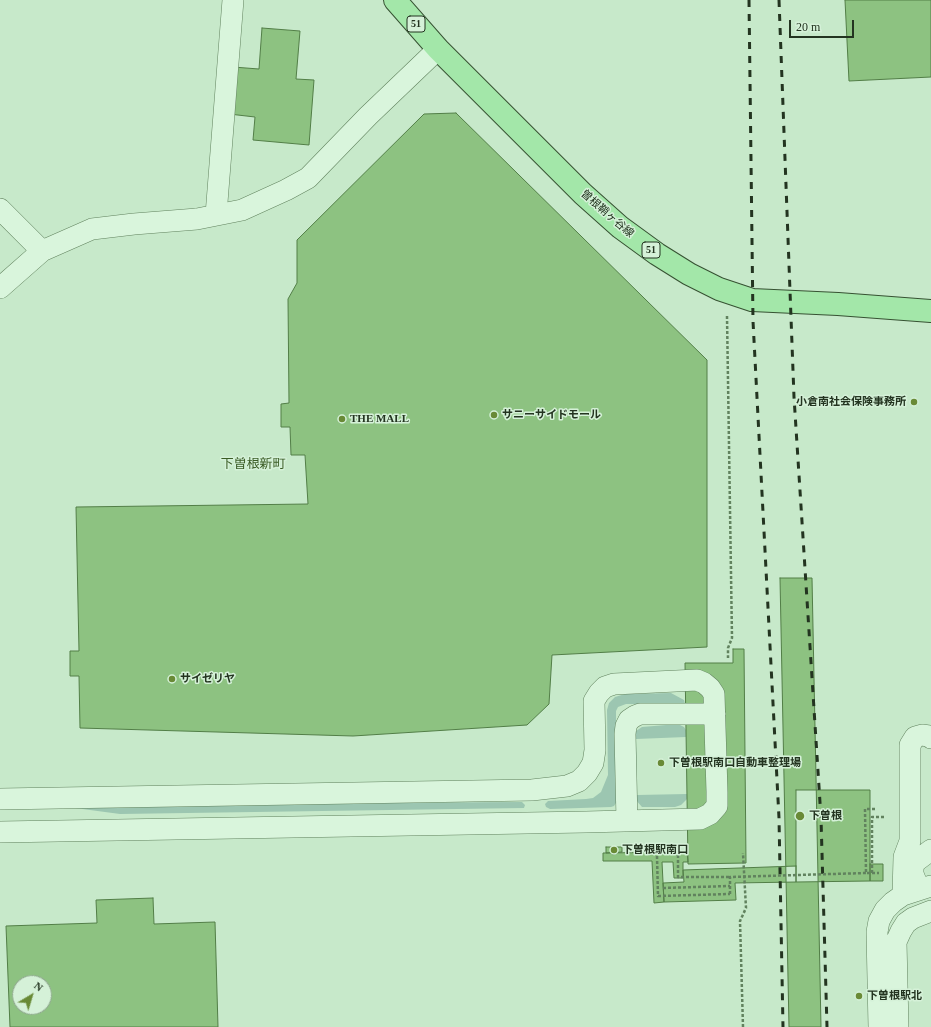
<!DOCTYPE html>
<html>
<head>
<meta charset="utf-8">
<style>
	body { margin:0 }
	#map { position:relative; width:931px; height:1027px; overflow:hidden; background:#c7e9ca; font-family:"Times New Roman",serif }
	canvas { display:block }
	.north { position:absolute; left:12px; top:975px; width:40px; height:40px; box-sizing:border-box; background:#d5f1d8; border:1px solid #8ea58e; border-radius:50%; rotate:38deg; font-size:11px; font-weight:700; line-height:16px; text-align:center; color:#233420 }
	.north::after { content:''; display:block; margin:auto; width:14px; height:18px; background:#698a36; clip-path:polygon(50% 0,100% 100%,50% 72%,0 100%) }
	.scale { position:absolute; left:789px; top:20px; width:65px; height:18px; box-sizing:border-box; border:2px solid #233420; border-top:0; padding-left:5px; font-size:12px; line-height:14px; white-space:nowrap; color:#233420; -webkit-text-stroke:3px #d5f1d8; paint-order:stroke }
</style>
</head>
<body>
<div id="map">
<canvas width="931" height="1027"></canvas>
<div class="north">N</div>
<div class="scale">20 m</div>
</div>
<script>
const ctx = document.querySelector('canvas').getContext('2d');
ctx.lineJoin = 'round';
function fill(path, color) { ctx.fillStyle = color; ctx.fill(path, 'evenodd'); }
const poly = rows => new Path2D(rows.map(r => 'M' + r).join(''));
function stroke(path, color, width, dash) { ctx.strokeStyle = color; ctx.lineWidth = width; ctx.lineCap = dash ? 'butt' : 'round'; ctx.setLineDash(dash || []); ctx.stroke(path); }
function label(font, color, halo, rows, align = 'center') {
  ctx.font = font + ' "Times New Roman","Noto Sans JP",serif'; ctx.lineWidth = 3; ctx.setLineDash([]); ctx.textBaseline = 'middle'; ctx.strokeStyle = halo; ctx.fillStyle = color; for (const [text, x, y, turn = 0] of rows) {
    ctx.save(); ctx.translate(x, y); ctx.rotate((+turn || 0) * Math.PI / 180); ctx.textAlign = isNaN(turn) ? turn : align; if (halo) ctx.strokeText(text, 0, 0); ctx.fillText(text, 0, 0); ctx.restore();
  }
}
const green = poly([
	[671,693,684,700,685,704,626,704,618,707,616,711,616,803,614,806,611,807,550,809,546,807,545,804,548,801,586,799,593,798,601,792,608,775,607,710,609,703,615,697,625,694],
	[678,724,684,727,686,730,686,737,636,739,637,795,687,794,687,799,681,805,675,807,642,807,635,799,636,731,642,727],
	[522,802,525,805,524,808,120,814,75,808,6,808,7,805]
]);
const building = poly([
	[845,0,931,0,931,77,849,81,845,0],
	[262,28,300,31,296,79,314,80,309,145,253,140,255,117,229,114,233,67,259,69,262,28],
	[456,113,707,360,707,647,552,655,549,704,527,725,353,736,80,728,79,676,70,676,70,651,79,651,76,507,308,504,305,455,291,455,290,427,281,427,281,404,289,403,288,299,297,283,297,240,424,114,456,113],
	[780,578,812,578,821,1027,789,1027,780,578],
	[733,649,744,649,746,863,688,864,685,663,733,663,733,649],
	[796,790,870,790,870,881,796,882,796,790],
	[606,847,622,847,622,852,606,853,606,847],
	[687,852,688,862,683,862,683,878,674,878,673,862,662,862,664,902,654,903,652,861,603,861,603,853,687,852],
	[870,864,883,864,883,881,870,881,870,864],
	[796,866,796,882,735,883,736,900,664,902,663,883,684,882,683,870,796,866],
	[153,898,154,924,215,922,218,1027,10,1027,6,926,97,923,96,900,153,898],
	[20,983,44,983,44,1007,20,1007,20,983]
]);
const path = poly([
	[727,316,732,638,728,648,728,658],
	[875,809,865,809,866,873,879,873],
	[613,852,614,855],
	[678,855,678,877,730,877],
	[657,856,658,896,730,894],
	[872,873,872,817,886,817],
	[663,888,730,886],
	[743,1027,740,921,746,908,743,853]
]);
const minor = poly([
	[0,209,42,251],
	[216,215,233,0],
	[0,288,42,251,92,229,134,224,197,219,242,210,286,190,308,178,368,116,438,49],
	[0,799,532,790,567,786,579,781,587,773,593,763,595,750,594,701,599,693,605,687,614,684,697,680,704,683,710,688,714,694,717,792,717,806,710,814,700,819,586,822,0,832],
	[627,821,625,734,626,726,629,720,635,716,640,714,715,714],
	[917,884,913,874,913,868,915,862,931,850],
	[903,895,904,857,910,841,910,745,915,737,922,735,929,736,931,738],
	[879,1027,877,932,879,921,885,910,893,902,903,895,931,886],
	[898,1027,896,942,901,931,906,923,913,918,931,911]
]);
const major = poly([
	[395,0,438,49,583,194,620,227,657,254,689,274,719,289,752,300,838,304,931,311]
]);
const rail = poly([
	[749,0,753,321,779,818,783,1027],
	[779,0,794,397,821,818,827,1027]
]);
const pathBridge = poly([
	[730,894,730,877,866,873]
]);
const markers = [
	[914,402,4,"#698a36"],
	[494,415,4,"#698a36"],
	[342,419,4,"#698a36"],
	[172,679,4,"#698a36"],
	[661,763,4,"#698a36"],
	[800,816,5,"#698a36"],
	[614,850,4,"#698a36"],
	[859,996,4,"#698a36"]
];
const shields = [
	[416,24,18],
	[651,250,18]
];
const shieldNames = [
	["51",416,24],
	["51",651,250]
];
const streetNames = [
	["曽根鞘ヶ谷線",607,214,41]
];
const poiNames = [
	["小倉南社会保険事務所",906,402,"right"],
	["サニーサイドモール",502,415],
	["THE MALL",350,419],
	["サイゼリヤ",180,679],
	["下曽根駅南口自動車整理場",669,763],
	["下曽根",809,816],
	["下曽根駅南口",622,850],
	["下曽根駅北",867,996]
];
const quarterNames = [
	["下曽根新町",253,465]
];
fill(green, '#9cc6b1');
fill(building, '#8dc281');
stroke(building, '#527e47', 1);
stroke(minor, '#61825e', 22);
stroke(major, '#365132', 24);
stroke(path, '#61825e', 2.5, [3, 2]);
stroke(minor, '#d9f5dc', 21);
stroke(major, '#a3e7a9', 22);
stroke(rail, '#233420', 3, [7, 7]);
stroke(pathBridge, '#61825e', 2.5, [3, 2]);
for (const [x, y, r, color] of markers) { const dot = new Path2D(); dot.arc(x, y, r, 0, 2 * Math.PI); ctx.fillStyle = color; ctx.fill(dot); stroke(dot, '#d5f1d8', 1.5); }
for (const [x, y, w] of shields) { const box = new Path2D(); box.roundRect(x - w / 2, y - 8, w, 16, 3); ctx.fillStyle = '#d5f1d8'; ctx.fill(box); stroke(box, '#233420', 1); }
label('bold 10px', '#233420', null, shieldNames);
label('11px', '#233420', '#d5f1d8', streetNames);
label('bold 11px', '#233420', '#d5f1d8', poiNames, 'left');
label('13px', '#3a5c25', '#d5f1d8', quarterNames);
</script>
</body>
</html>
